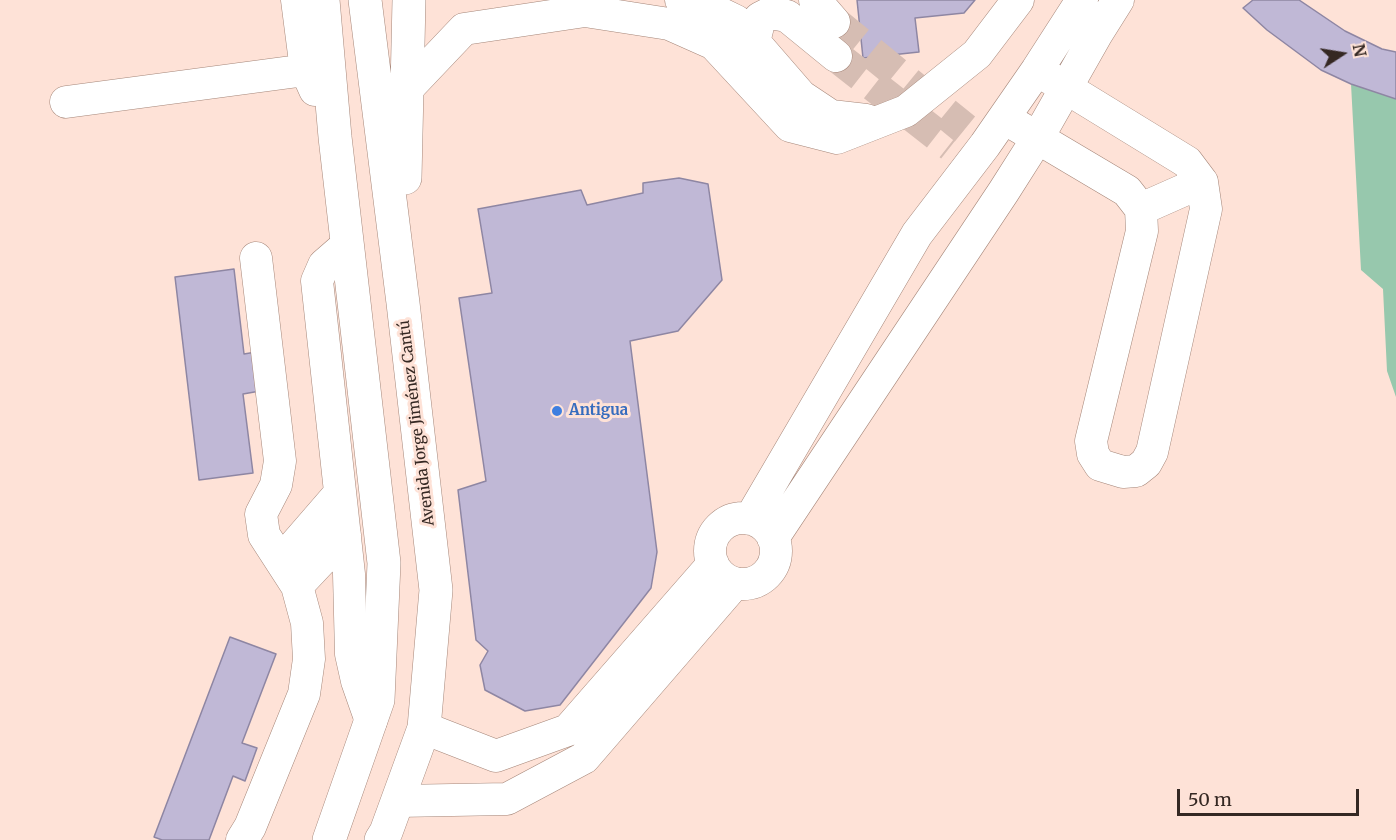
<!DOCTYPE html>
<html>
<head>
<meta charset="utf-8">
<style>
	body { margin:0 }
	#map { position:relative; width:1396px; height:840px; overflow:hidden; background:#fee2d7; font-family:Merriweather,serif }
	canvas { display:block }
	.north { position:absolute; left:1312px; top:24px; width:60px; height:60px; -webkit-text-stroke:4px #fee2d7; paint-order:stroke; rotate:78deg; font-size:16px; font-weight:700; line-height:24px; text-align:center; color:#352823 }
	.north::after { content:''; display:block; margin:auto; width:21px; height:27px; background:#352823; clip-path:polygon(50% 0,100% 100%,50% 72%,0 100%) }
	.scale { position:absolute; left:1177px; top:789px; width:182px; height:27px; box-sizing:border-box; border:3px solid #352823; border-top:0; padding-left:8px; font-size:18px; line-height:21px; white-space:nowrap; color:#352823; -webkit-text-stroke:4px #fee2d7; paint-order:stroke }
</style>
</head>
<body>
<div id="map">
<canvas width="1396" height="840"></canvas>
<div class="north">N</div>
<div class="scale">50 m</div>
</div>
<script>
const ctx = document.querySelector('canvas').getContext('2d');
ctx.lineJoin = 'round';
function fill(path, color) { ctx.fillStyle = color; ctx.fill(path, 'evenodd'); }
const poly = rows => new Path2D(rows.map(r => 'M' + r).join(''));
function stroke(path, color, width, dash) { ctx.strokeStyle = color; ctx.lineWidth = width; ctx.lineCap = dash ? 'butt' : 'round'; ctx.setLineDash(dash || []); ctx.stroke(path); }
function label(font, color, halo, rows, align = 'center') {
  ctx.font = font + ' Merriweather,serif'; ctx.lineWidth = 6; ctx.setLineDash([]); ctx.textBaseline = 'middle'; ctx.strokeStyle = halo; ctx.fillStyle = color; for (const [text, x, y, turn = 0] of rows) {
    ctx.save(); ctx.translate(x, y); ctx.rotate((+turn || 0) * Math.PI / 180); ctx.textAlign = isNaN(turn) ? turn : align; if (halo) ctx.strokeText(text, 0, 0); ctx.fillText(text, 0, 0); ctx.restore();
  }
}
const green = poly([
	[1351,84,1396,99,1396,397,1387,371,1383,289,1361,270]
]);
const building = poly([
	[857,0,975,0,964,13,915,18,919,52,863,58,857,0],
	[1253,0,1299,0,1345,31,1382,49,1396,52,1396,99,1351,84,1321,70,1267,30,1243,8,1253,0],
	[679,178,708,184,722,280,678,331,630,341,657,552,651,588,560,705,525,711,485,690,480,665,488,651,476,640,458,490,486,481,459,298,492,293,478,209,581,190,587,205,643,193,643,183,679,178],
	[234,269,244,354,256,352,260,391,243,394,253,473,199,480,175,277,234,269],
	[230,637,276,654,242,743,257,748,245,781,233,776,209,840,162,840,154,837,230,637]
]);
const minorTunnel = poly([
	[834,22,965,129],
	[836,56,951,146]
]);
const minor = poly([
	[297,0,306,70,315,90],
	[681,0,699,3,736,21,801,96,831,116,866,120],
	[815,0,834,22],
	[754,42,760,18,770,13,787,16,836,56],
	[407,89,464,29,585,11,669,24,714,44,790,126,837,138,906,111,977,54,1018,0],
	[66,102,306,70],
	[1004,118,1127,191,1141,209,1142,231,1091,441,1093,454,1100,465,1123,472,1136,471,1146,463,1152,452,1206,209,1202,182,1187,162,1037,70],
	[1141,209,1202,182],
	[347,245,324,265,317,281,349,574,351,654,357,681,371,721],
	'710 551a33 33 0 1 1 66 0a33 33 0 1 1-66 0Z',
	[750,519,917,234,985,145,1037,70,1082,0],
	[773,538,1004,191,1037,139,1096,35,1118,0],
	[282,560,340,493],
	[297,586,345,535],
	[424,728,496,756,568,730,713,564],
	[398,801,507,799,584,758,735,583],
	[242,840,250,827,304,694,309,659,307,623,297,586,264,535,261,514,276,485,280,461,256,258]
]);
const major = poly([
	[323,0,335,137,384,563,378,700,329,840],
	[365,0,403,303,436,590,424,728,386,832,381,840],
	[405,178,409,0]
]);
const markers = [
	[557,411,6,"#3f7fe0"]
];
const shopNames = [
	["Antigua",569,411]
];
const streetNames = [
	["Avenida Jorge Jiménez Cantú",417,423,-97]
];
fill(green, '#97c8ad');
fill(building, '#c0b8d6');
stroke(building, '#8e86a3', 1.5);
stroke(minorTunnel, '#d6bdb3', 32, [32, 16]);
stroke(minor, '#a58679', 33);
stroke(major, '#a58679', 34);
stroke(minor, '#fff', 32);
stroke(major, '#fff', 33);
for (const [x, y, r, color] of markers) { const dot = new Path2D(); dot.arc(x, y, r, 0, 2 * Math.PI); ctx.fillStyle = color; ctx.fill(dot); stroke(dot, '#fee2d7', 2); }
label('bold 15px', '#366cbe', '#fee2d7', shopNames, 'left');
label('15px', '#352823', '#fee2d7', streetNames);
</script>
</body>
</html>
